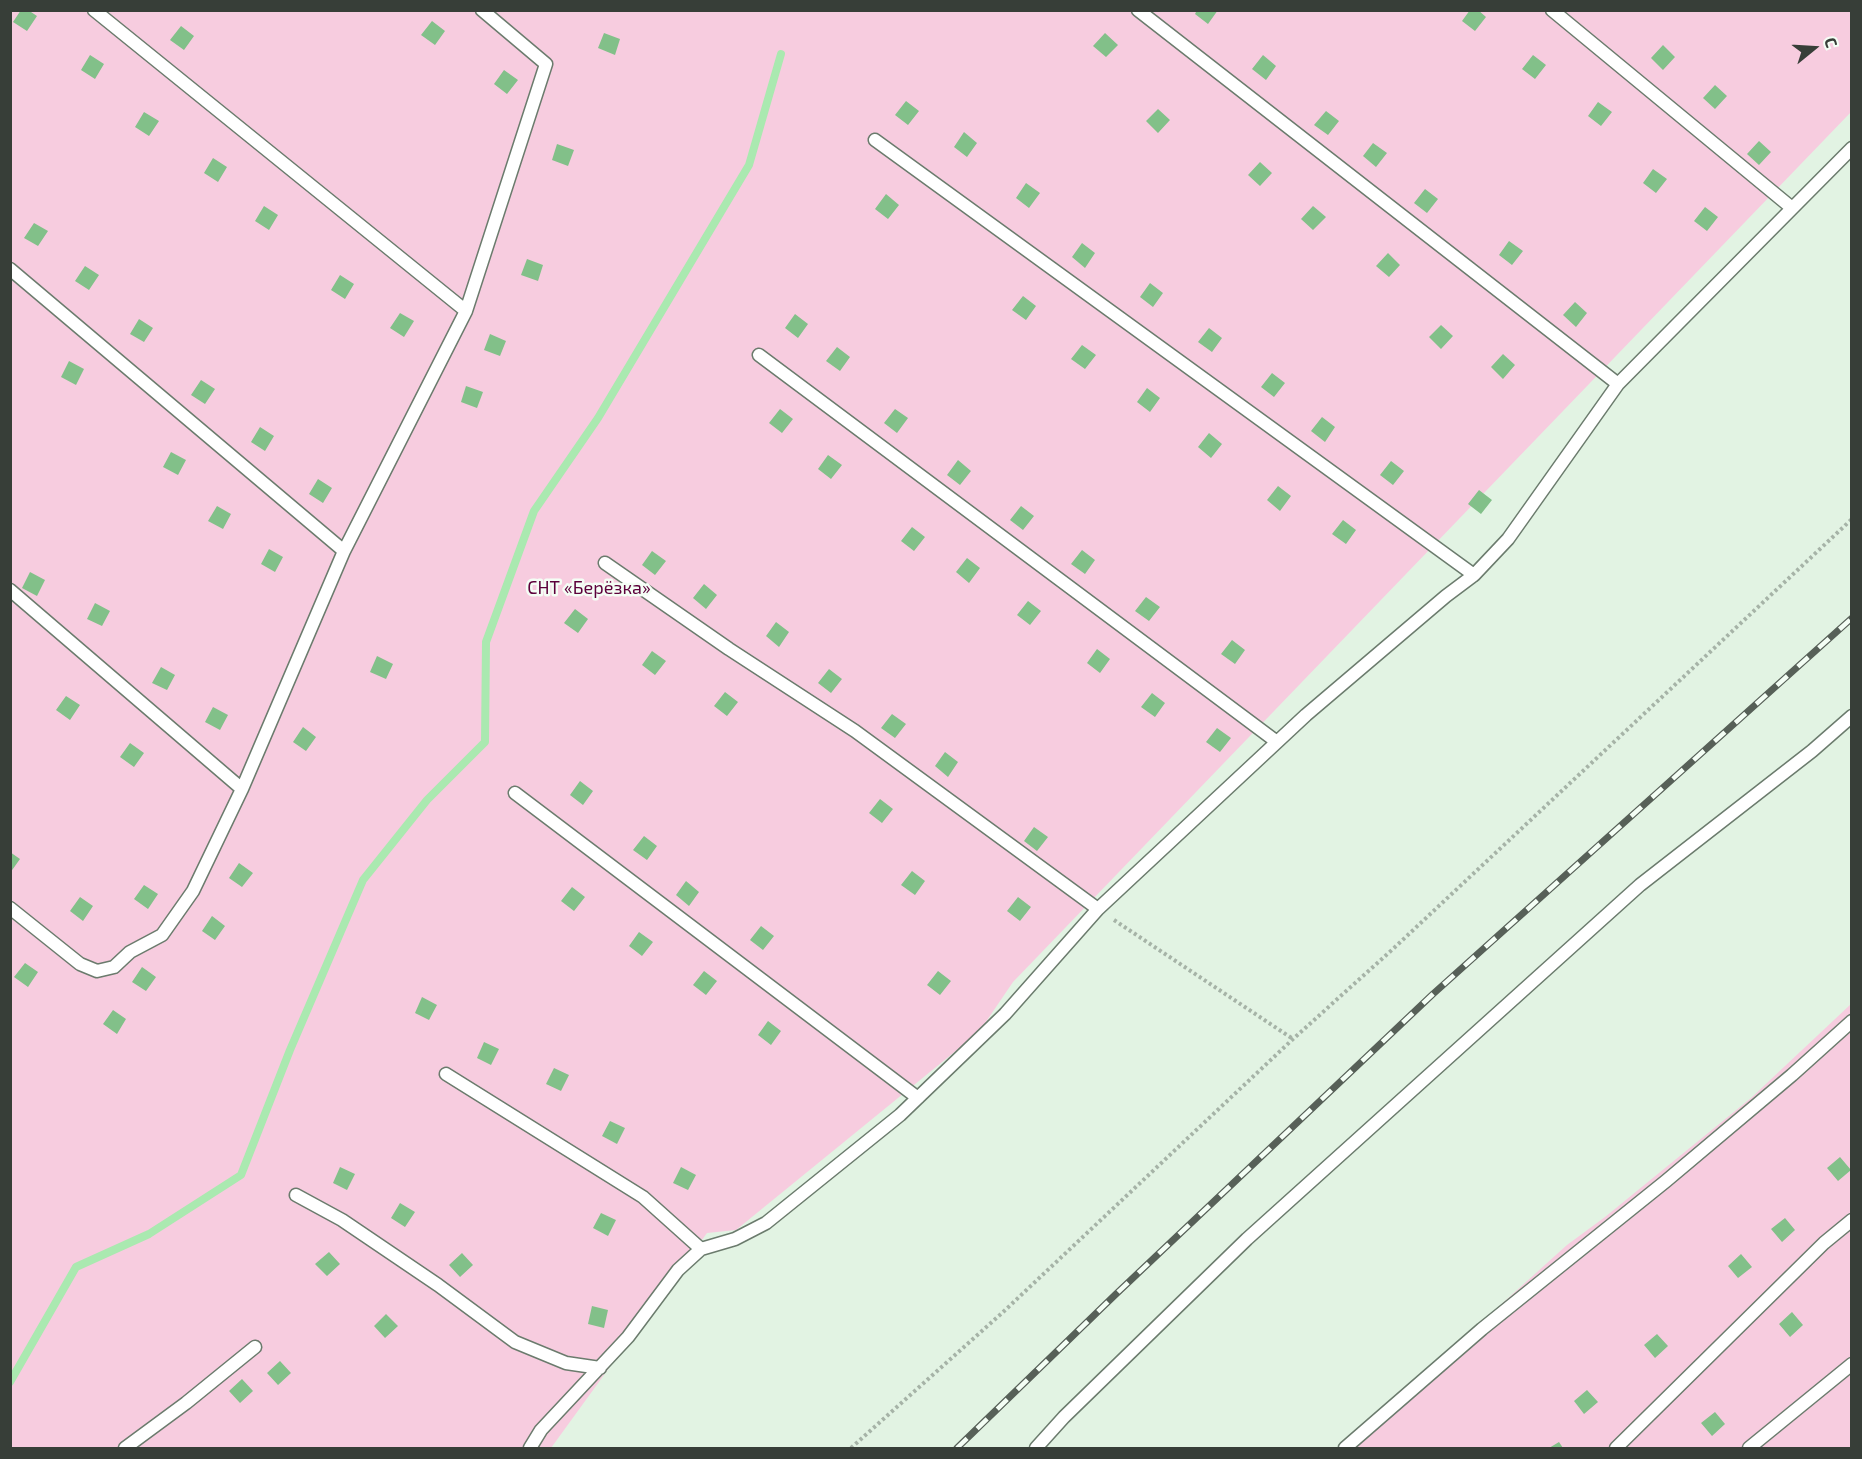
<!DOCTYPE html>
<html>
<head>
<meta charset="utf-8">
<style>
	body { margin:0 }
	#map { position:relative; width:1862px; height:1459px; overflow:hidden; background:#e2f3e3; font-family:"Exo 2",sans-serif }
	canvas { display:block }
	.frame { position:absolute; inset:0; border:12px solid #373e38; pointer-events:none }
	.north { position:absolute; left:1784px; top:18px; width:60px; height:60px; -webkit-text-stroke:4px #f4fef5; paint-order:stroke; rotate:72deg; font-size:16px; font-weight:700; line-height:24px; text-align:center; color:#373e38 }
	.north::after { content:''; display:block; margin:auto; width:21px; height:27px; background:#373e38; clip-path:polygon(50% 0,100% 100%,50% 72%,0 100%) }
</style>
</head>
<body>
<div id="map">
<canvas width="1862" height="1459"></canvas>
<div class="frame"></div>
<div class="north">С</div>
</div>
<script>
const c = document.querySelector('canvas').getContext('2d');
c.lineJoin = 'round';
function fill(path, color) {
  c.fillStyle = color;
  c.fill(path, 'evenodd');
}
function trace(path, color, width, dash) {
  c.strokeStyle = color;
  c.lineWidth = width;
  c.lineCap = dash ? 'butt' : 'round';
  c.setLineDash(dash || []);
  c.stroke(path);
}
function write(font, color, halo, rows, align = 'center') {
  c.font = font + ' "Exo 2",sans-serif';
  c.lineWidth = 5;
  c.setLineDash([]);
  c.textBaseline = 'middle';
  c.strokeStyle = halo;
  c.fillStyle = color;
  for (const [text, x, y, turn = 0] of rows) {
    c.save();
    c.translate(x, y);
    c.rotate((+turn || 0) * Math.PI / 180);
    c.textAlign = isNaN(turn) ? turn : align;
    if (halo) c.strokeText(text, 0, 0);
    c.fillText(text, 0, 0);
    c.restore();
  }
}
const green = new Path2D(`
	M10,11H1851V112L1013,982L979,1032L736,1230L707,1233L551,1448H11Z
	M1851,1004V1448H1342L1567,1245L1605,1217L1751,1098Z`);
const stream = new Path2D(`
	M10,1382L76,1267L149,1234L241,1175L290,1050L363,880L427,800L485,742L486,642L534,511L598,418L749,165L781,54`);
const building = new Path2D(`
	M21,10H28L37,16L27,31L13,22Z
	M1197,10H1218L1208,24L1195,14Z
	M1470,10H1478L1486,17L1475,31L1462,21Z
	M432,21L445,31L435,45L421,35Z
	M181,26L194,36L184,50L170,40Z
	M604,33L620,39L615,55L598,48Z
	M1105,33L1118,45L1106,57L1093,46Z
	M1663,45L1675,57L1663,70L1651,58Z
	M90,55L104,64L95,79L81,70Z
	M1263,55L1276,66L1266,80L1252,69Z
	M1533,55L1546,65L1535,79L1522,69Z
	M504,70L518,80L507,94L494,84Z
	M1715,85L1727,96L1715,109L1703,98Z
	M906,101L919,111L908,125L895,115Z
	M1598,102L1612,112L1601,126L1588,116Z
	M1158,109L1170,120L1158,133L1146,121Z
	M1326,111L1339,121L1328,135L1314,125Z
	M144,112L159,121L149,136L135,127Z
	M964,132L977,143L967,157L954,147Z
	M1759,141L1771,152L1759,165L1747,154Z
	M1373,143L1387,153L1376,167L1363,156Z
	M557,144L574,150L568,166L552,160Z
	M213,158L227,167L218,182L204,173Z
	M1260,162L1272,173L1260,186L1248,175Z
	M1653,169L1667,179L1656,193L1643,183Z
	M1026,183L1040,193L1029,208L1016,198Z
	M1425,189L1438,199L1427,213L1414,203Z
	M886,194L899,205L888,219L875,209Z
	M264,206L278,215L269,230L255,221Z
	M1313,206L1326,217L1313,230L1301,219Z
	M1705,207L1718,217L1707,231L1694,221Z
	M34,223L48,231L38,246L24,238Z
	M1509,241L1523,251L1512,265L1499,255Z
	M1082,243L1095,253L1085,268L1072,257Z
	M1388,253L1400,265L1389,277L1376,266Z
	M527,259L543,265L538,281L521,275Z
	M85,266L99,275L89,290L75,281Z
	M340,275L354,284L345,299L331,290Z
	M1150,283L1163,293L1153,307L1140,297Z
	M1023,296L1036,306L1026,320L1012,310Z
	M1575,302L1587,313L1576,327L1563,315Z
	M400,313L414,321L404,337L390,328Z
	M795,314L808,324L798,338L785,328Z
	M139,319L153,328L144,342L130,334Z
	M1441,325L1453,336L1441,349L1429,337Z
	M1209,328L1222,338L1212,352L1198,342Z
	M490,334L506,341L500,356L484,350Z
	M1082,345L1096,355L1085,369L1071,359Z
	M837,347L850,357L840,371L826,361Z
	M1503,354L1515,365L1503,379L1491,367Z
	M69,361L84,369L76,385L61,377Z
	M1272,373L1285,383L1274,397L1261,387Z
	M201,380L215,389L205,404L191,395Z
	M466,386L483,392L477,408L461,402Z
	M1147,388L1160,398L1150,412L1137,402Z
	M780,409L793,419L782,433L769,423Z
	M895,409L908,418L897,433L884,423Z
	M1322,417L1335,427L1325,442L1311,431Z
	M260,427L274,436L265,451L251,442Z
	M1209,433L1222,444L1211,458L1198,447Z
	M171,452L186,460L178,475L163,467Z
	M828,455L842,465L831,479L818,469Z
	M958,460L971,471L960,485L947,475Z
	M1391,461L1404,471L1393,485L1380,475Z
	M318,479L332,488L323,503L309,494Z
	M1278,486L1291,496L1280,511L1267,500Z
	M1479,490L1492,500L1481,514L1468,504Z
	M217,506L231,514L223,529L208,521Z
	M1021,506L1034,516L1023,530L1010,520Z
	M1343,520L1356,530L1346,544L1332,534Z
	M912,527L925,537L914,551L901,541Z
	M269,549L283,557L275,572L261,564Z
	M1082,550L1095,560L1085,574L1071,564Z
	M652,551L666,561L655,575L642,565Z
	M967,558L980,568L969,583L956,572Z
	M30,572L45,580L37,596L22,588Z
	M704,584L717,595L706,609L693,598Z
	M1146,597L1160,607L1149,621L1135,611Z
	M1028,601L1041,611L1030,625L1017,615Z
	M95,603L110,611L102,626L87,619Z
	M575,609L588,619L578,633L564,623Z
	M776,622L789,632L779,647L766,636Z
	M1232,640L1245,650L1235,664L1221,654Z
	M1097,649L1110,659L1100,673L1087,663Z
	M652,651L666,661L655,675L642,665Z
	M377,656L393,664L386,679L370,672Z
	M161,667L175,675L167,690L152,683Z
	M829,669L842,679L831,693L818,683Z
	M725,692L738,702L727,716L714,706Z
	M1152,693L1165,703L1155,717L1141,707Z
	M66,696L80,705L70,720L56,710Z
	M213,707L228,715L220,730L205,722Z
	M892,714L906,724L895,738L881,728Z
	M303,727L316,737L306,751L293,742Z
	M1217,728L1231,738L1220,752L1206,742Z
	M130,743L144,753L134,767L120,757Z
	M945,752L958,762L948,777L935,766Z
	M580,781L593,791L583,805L570,795Z
	M880,799L893,809L882,823L869,813Z
	M1034,827L1048,837L1037,851L1024,841Z
	M644,836L657,846L647,860L633,850Z
	M10,852L20,859L10,873Z
	M239,863L253,873L242,887L229,878Z
	M912,871L925,881L915,895L901,885Z
	M686,881L699,892L689,906L676,895Z
	M144,885L158,894L148,909L134,899Z
	M572,887L585,897L574,911L561,901Z
	M80,897L93,906L83,921L70,911Z
	M1018,897L1031,907L1020,921L1007,911Z
	M212,916L225,926L215,940L202,931Z
	M761,926L774,936L763,950L750,940Z
	M639,932L653,942L642,956L629,946Z
	M25,963L38,972L28,987L14,977Z
	M142,967L156,977L146,991L132,982Z
	M704,971L717,981L706,995L693,985Z
	M938,971L951,981L940,995L927,985Z
	M422,997L437,1005L429,1020L415,1013Z
	M113,1010L126,1019L117,1034L103,1024Z
	M768,1021L781,1031L771,1045L758,1035Z
	M484,1042L499,1049L491,1065L477,1058Z
	M554,1068L569,1075L561,1091L546,1084Z
	M610,1121L625,1128L617,1144L602,1136Z
	M1840,1157L1851,1170L1838,1181L1827,1168Z
	M340,1167L355,1174L347,1190L333,1183Z
	M681,1167L696,1175L688,1190L673,1183Z
	M400,1203L415,1212L405,1227L391,1218Z
	M601,1213L616,1220L608,1236L593,1228Z
	M1785,1218L1795,1230L1782,1242L1771,1229Z
	M329,1252L340,1264L327,1276L315,1264Z
	M462,1253L473,1265L460,1277L449,1265Z
	M1741,1254L1752,1267L1738,1278L1728,1266Z
	M592,1306L608,1310L604,1328L588,1324Z
	M1792,1312L1803,1325L1790,1337L1779,1324Z
	M386,1314L398,1326L385,1338L374,1326Z
	M1657,1334L1668,1346L1655,1358L1644,1345Z
	M280,1361L291,1373L278,1385L267,1373Z
	M242,1379L253,1391L240,1403L229,1391Z
	M1587,1390L1598,1402L1584,1414L1574,1401Z
	M1715,1412L1725,1424L1712,1436L1701,1423Z
	M1559,1442L1563,1448H1549Z`);
const path = new Path2D(`
	M1114,920L1293,1039
	M851,1448L1001,1314L1293,1039L1394,948L1852,519`);
const service = new Path2D(`
	M94,10L466,311
	M1138,10L1618,384
	M1552,10L1792,208
	M875,140L1474,575
	M10,269L344,551
	M759,355L1277,742
	M605,563L729,649L855,731L1098,909
	M10,590L242,789
	M515,793L918,1098
	M10,908L80,964L97,971L114,967L130,952L162,935L193,891L242,789L344,551L466,311L546,64L482,10
	M446,1074L643,1197L701,1249
	M296,1195L342,1220L438,1285L515,1342L566,1363L600,1368
	M125,1448L186,1403L255,1347
	M530,1448L541,1430L628,1337L678,1270L701,1249L735,1239L766,1223L900,1115L1005,1014L1098,909L1306,715L1446,596L1474,575L1508,539L1618,384L1852,148
	M1036,1448L1064,1417L1247,1239L1640,885L1812,751L1852,716
	M1345,1448L1482,1329L1666,1181L1792,1075L1852,1021
	M1616,1448L1824,1243L1852,1220
	M1749,1448L1852,1364`);
const rail = new Path2D(`
	M957,1448L1115,1295L1433,994L1852,618`);
const parkNames = [
	["СНТ «Берёзка»",589,588]
];
fill(green, '#f7ccdf');
trace(stream, '#aae9b0', 8);
fill(building, '#82c089');
trace(service, '#6b7b6d', 15);
trace(path, '#a6b3a7', 4, [3, 3]);
trace(service, '#fff', 12);
trace(rail, '#576058', 7);
trace(rail, '#f4fef5', 4.5, [14]);
write('18px', '#5c003b', '#f4fef5', parkNames);
</script>
</body>
</html>
